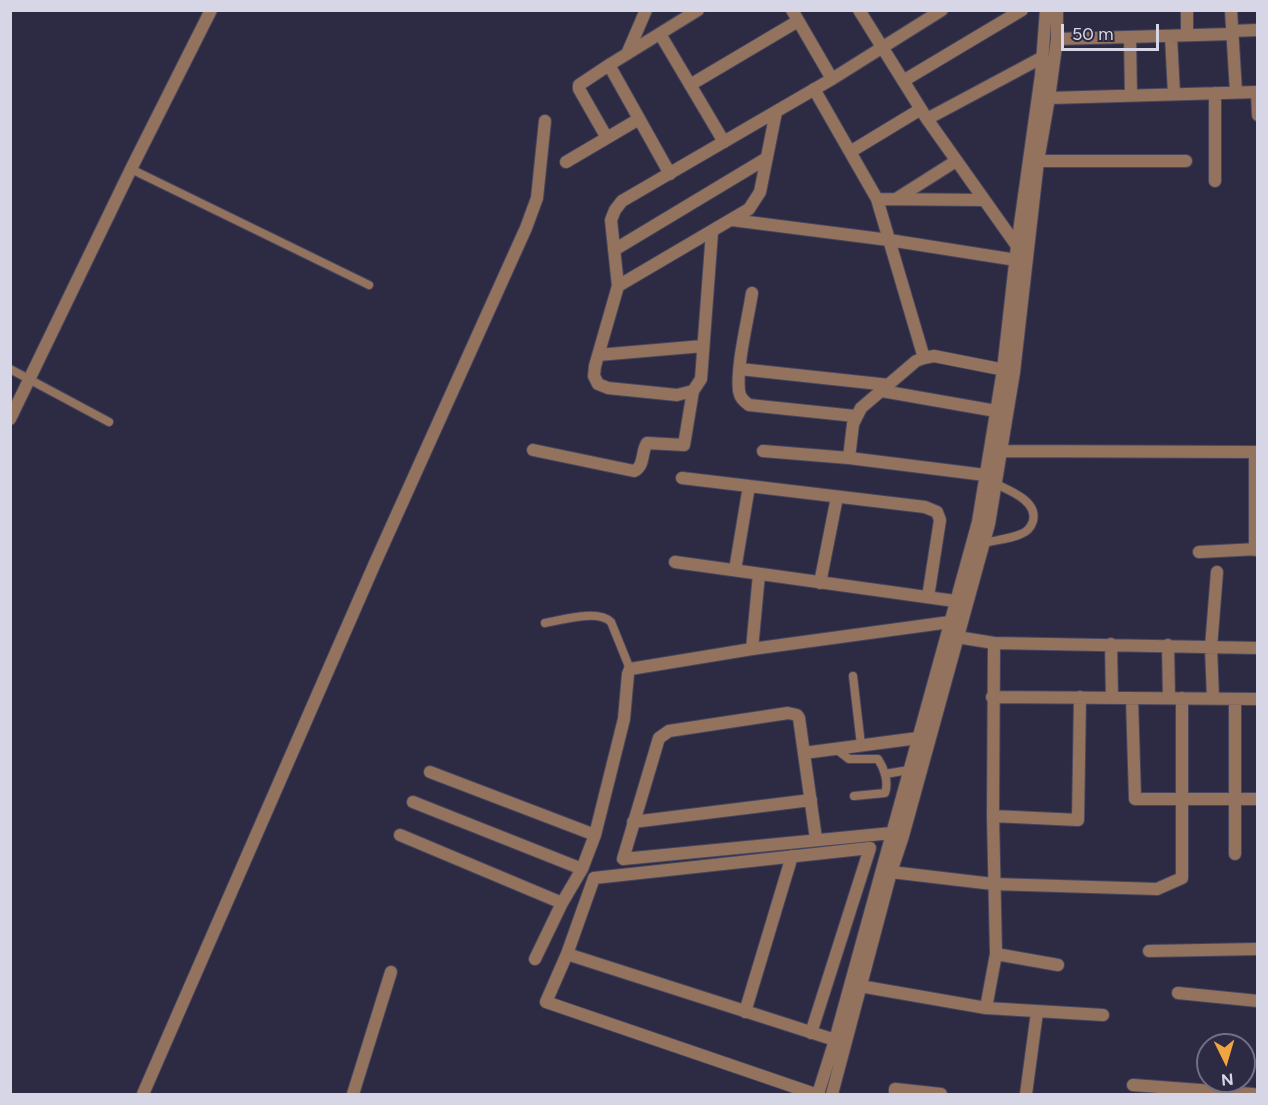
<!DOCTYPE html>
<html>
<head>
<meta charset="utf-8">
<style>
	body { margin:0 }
	#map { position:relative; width:1268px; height:1105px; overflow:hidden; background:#2d2a44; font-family:Figtree,sans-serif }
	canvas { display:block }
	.frame { position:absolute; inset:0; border:12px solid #d7d6e7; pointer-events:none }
	.north { position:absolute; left:1196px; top:1033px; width:60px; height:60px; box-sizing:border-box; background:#2d2a44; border:2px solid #716f85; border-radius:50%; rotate:175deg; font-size:16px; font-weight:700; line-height:24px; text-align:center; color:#d7d6e7 }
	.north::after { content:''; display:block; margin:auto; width:21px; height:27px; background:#f1a540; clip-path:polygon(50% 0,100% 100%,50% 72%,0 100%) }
	.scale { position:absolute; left:1061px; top:24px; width:98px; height:27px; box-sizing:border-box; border:3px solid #d7d6e7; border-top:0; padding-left:8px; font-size:18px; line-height:21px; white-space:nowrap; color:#d7d6e7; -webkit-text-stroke:4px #2d2a44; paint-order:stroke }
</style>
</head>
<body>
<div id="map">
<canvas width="1268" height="1105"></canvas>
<div class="frame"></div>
<div class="north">N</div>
<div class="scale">50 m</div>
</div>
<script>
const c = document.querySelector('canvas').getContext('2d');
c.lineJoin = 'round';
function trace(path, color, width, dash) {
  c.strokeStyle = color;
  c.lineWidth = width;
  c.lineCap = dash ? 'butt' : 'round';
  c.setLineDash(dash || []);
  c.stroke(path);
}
const service = new Path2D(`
	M131,169L369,285
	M10,369L109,422
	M984,543C996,540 1010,539 1021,534C1027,532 1031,527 1033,521C1038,501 1010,491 996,484
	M545,623C562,620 598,609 611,622L630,669
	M853,676L861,745
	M836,749L849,759H878C884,768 889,782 885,793L854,796
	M885,774L909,770`);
const minor = new Path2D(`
	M792,10L832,79
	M859,10L927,119L1017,246
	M1187,10V35
	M1231,10L1236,92
	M1231,31L1258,30
	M660,34L724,142
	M1171,36L1174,94
	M1130,37L1131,95
	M1057,39L1231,34
	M627,54L646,10
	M903,81L1022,10
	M690,85L798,21
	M814,89L877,199L924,358
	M1257,92L1258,115
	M1049,98L1258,92
	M927,119L1043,57
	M607,138L579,89V85L609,65
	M850,152L921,109
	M1038,161H1186
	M566,162L639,119
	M670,174L609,65L698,10
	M1215,181V93
	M877,199L983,200
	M896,199L956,161
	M732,220L889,240L1016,260
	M712,232L701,379L693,391L677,395L608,388L598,384L594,376L595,366L618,286L611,220L615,210L622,201L832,79L942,10
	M614,250L767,158
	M618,286L749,209L760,192L776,112
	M752,293C748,319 736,367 739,391C740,398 744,401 749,405L855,416
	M598,355L703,346
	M740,369L889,385
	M882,391L996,411
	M10,419L131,169L211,10
	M533,450L634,471C645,466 641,452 647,443L684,445L693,391
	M763,451L849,458L993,476
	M1001,451L1258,452
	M849,458L853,424L861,408L916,361L924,358L934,356L1010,371
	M682,478L925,507L937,512L940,520L928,597
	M1255,550V452
	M1199,552L1258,549
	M675,562L962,602
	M735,570L749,486
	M820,583L837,497
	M957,637L994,643
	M1111,644L1112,698
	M1168,645L1169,698
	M752,649L759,574
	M992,697L1258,699
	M1132,698L1135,799H1258
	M1213,698L1211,647L1217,572
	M1235,699V854
	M804,753L918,738
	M430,772L595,835
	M413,802L582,869
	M993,816L1078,820L1080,697
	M633,822L811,800
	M400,835L562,903
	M816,839L799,718L797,715L788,713L669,731L659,738L623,859L892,833
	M891,872L993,884L1157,889L1182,878V698
	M1149,951L1258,949
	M567,954L835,1040
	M996,954L1058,965
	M535,959L562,903L582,869L595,835L624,719L628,674L630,669L752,649L957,621
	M854,985L986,1008L996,954L993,816L994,643L1258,648
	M1178,993L1258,1001
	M986,1008L1103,1015
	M745,1012L792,856
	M811,1033L870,848L594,878L567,954L546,1002L815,1094
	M1133,1085L1253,1094
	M143,1094L375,563L526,228L537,198L545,121
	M353,1094L391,972
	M818,1094L835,1040L978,522L1003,370L1017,246L1041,75L1046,10
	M832,1094L891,872L903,836L989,524L1014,372L1038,161L1049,98L1057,39V10
	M895,1094V1089L941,1094
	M1026,1094L1037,1012`);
trace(service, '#48465e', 10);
trace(minor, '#48465e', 14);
trace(service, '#93735e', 8);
trace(minor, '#93735e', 12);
</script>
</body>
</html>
